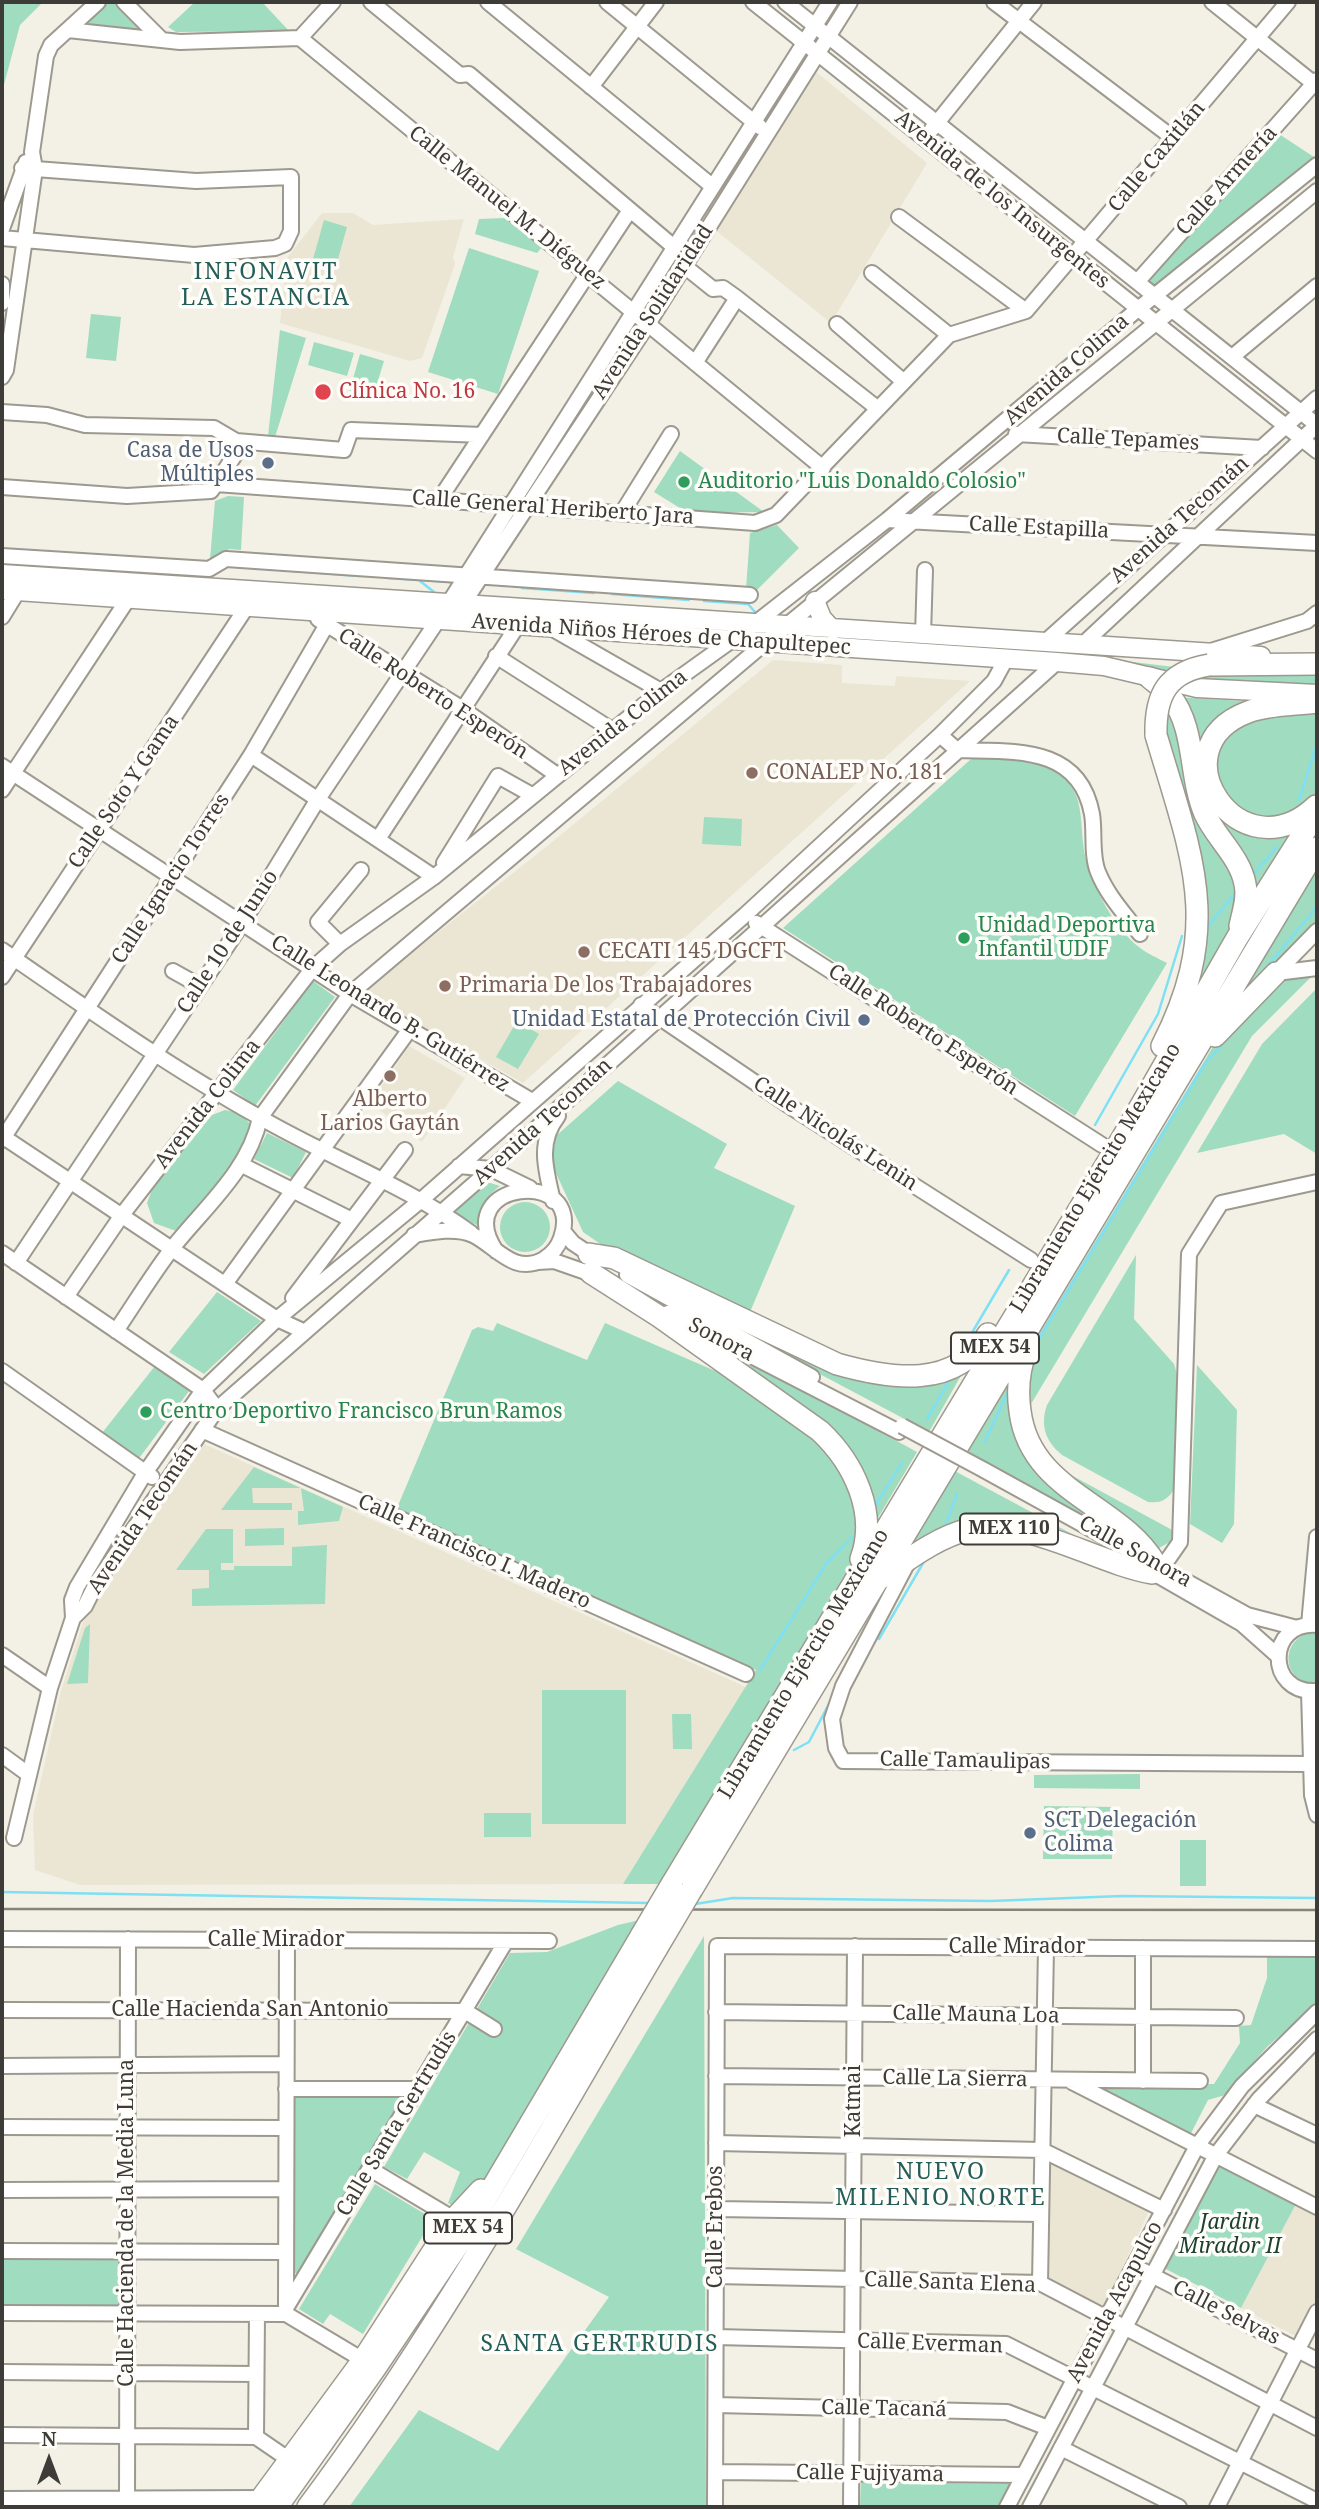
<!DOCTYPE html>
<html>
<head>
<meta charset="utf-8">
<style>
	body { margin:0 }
	#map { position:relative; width:1319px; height:2509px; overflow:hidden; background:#f3f0e5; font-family:"Noto Serif",serif }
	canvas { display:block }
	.frame { position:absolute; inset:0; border:4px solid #3e3c38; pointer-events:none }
	.north { position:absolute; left:14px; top:2425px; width:70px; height:70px; -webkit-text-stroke:5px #fffdf9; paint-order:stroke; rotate:0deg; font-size:19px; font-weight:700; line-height:28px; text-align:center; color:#3e3c38 }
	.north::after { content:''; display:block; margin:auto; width:24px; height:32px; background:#3e3c38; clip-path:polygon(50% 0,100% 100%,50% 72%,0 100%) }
</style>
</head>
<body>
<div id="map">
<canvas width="1319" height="2509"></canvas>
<div class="frame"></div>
<div class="north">N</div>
</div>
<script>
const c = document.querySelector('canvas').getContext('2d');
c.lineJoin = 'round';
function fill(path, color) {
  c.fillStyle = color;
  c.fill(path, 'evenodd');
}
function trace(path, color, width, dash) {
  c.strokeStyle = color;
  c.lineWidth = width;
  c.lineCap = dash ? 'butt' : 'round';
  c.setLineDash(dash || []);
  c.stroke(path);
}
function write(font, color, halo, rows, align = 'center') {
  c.font = font + ' "Noto Serif",serif';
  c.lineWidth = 7;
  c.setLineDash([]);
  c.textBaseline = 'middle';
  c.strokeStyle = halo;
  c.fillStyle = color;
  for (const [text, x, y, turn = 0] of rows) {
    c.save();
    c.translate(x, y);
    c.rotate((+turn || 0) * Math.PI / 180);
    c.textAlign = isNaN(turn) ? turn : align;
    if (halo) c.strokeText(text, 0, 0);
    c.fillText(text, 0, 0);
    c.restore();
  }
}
const built = new Path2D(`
	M815,71L927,163L831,323L714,229Z
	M322,213H353L373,225L464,219L453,257L455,264L422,358L410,361L280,323L287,258Z
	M773,660L842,665V683L895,686L896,676L970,681L523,1083L362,992L546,847Z
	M409,1046L465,1078L422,1142L370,1103Z
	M204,1444L746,1687L623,1884L80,1885L35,1870L33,1815L61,1691L83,1622L109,1579Z
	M1048,2158L1150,2209L1103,2309L1048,2280Z
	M1297,2202L1317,2213V2300L1297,2337L1241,2308Z`);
const green = new Path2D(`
	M2,2H43L20,25L2,92Z
	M107,2H117L142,30L82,26Z
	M195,2H262L289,31L176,32L168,27Z
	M1279,134L1317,159L1154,292L1144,283Z
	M505,218L543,246L537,253L475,234L479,219Z
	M324,220L347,227L336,266L313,259Z
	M469,248L539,271L498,394L428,372Z
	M91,314L121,317L116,361L86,358Z
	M280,330L306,338L275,437L268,436Z
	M314,342L354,353L347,376L308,365Z
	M360,354L384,361L372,400L349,393Z
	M680,451L764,512L688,513L654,492Z
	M228,496L244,497L241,550L229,549L210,559L215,501Z
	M777,525L799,548L757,590L746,589L750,533Z
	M1108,659L1249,676H1317V688L1201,683Z
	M1175,697L1275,703L1213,732L1216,810L1303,826L1252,904L1224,837Z
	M1168,704L1208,831L1241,892L1235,924L1193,994L1200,968L1163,723Z
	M1317,711V791L1307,806L1278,822L1242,816L1219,789L1217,753L1226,737L1256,718Z
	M971,759C1006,759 1066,757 1078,801C1083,820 1081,841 1086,860C1094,889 1115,929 1139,947C1147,954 1158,958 1167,963L1075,1116L783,928Z
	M704,817L742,819L741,846L702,844Z
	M1317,860V925L1223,1017Z
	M1317,971L1252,1036L1031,1404L1029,1427L1025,1406L1032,1346L1214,1045L1282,975Z
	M313,981L335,997L255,1106L233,1090Z
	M1317,988V1154L1284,1134L1197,1153L1262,1044Z
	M517,1021L539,1034L518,1069L496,1057Z
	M618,1081L727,1144L714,1168L795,1206L750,1312L609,1250L583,1232L555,1171L552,1156L556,1136Z
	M225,1110L240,1113L250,1124L249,1141L192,1221L176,1231L154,1223L147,1203L153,1187L212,1115Z
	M267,1133L306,1152L293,1178L254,1159Z
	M484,1181L500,1186C485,1197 481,1208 481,1227L454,1214L453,1209Z
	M500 1227a25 25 0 1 1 50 0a25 25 0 1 1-50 0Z
	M1136,1255L1134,1319L1174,1364L1177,1374L1173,1491C1166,1501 1160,1503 1148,1502L1062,1455C1045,1441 1040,1425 1047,1405Z
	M217,1292L261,1321L204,1374L169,1352Z
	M669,1294L855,1376L963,1372L929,1432Z
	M655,1309L917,1452L872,1528L863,1480Z
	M497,1323L587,1360L605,1323L736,1380L830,1447L856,1498L858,1554L664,1884H623L756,1670L397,1508L472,1330L478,1327L493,1331Z
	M1014,1365L1016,1429L1132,1545L962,1449Z
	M1197,1365L1237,1410L1234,1524L1222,1543L1190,1524Z
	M155,1366L189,1391L140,1457L135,1458L102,1433Z
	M1047,1462L1174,1531L1170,1542L1159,1548L1062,1478Z
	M254,1467L343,1507L339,1521L298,1525V1511H304L301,1488H252L253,1503H292V1510H221Z
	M951,1469L1128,1564L1024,1526L899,1556Z
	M284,1528V1545L245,1546V1529Z
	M206,1529H233V1563H221V1570H234V1566H292V1547L327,1545L325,1604L192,1606V1589L209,1588V1570H176Z
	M90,1624L88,1683L67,1684L85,1628Z
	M1308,1633L1317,1634V1682C1284,1686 1278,1643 1308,1633Z
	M542,1690H626V1824H542Z
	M672,1714H691L692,1749H673Z
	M1140,1774V1789L1034,1788V1775Z
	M1044,1806L1113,1807L1112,1859H1043Z
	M484,1813H531V1837H484Z
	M1180,1840H1206V1886H1180Z
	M644,1919L465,2212L448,2203L460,2172L424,2152L407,2179L384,2167L510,1953L547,1952L618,1925Z
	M704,1936L706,2507H349L419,2410L498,2451L609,2297L516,2249Z
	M1267,1952L1317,1956V2003L1267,2047L1225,2095L1208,2100L1188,2139L1099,2092L1103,2086L1214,2084L1240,2043L1239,2026L1251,2025L1267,1978Z
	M293,2095H408L299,2275L294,2272Z
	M1218,2161L1297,2202L1241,2308L1162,2267Z
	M375,2184L433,2219L363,2334L330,2314L323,2324L299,2309Z
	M2,2258H120V2305H2Z
	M861,2482L1010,2484L998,2507H860Z`);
const stream = new Path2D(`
	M281,570L360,576
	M388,578L450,582
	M420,581L434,592
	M522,588L594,593
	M612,594L689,600
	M704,601L748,604L755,612
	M1299,800L1317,744
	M1252,876L1277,847
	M1206,929L1236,892
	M1271,962L1317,907
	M1095,1125L1158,1014L1182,936
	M971,1341L973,1331L1009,1270
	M1034,1347L1206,1062L1240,1026
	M927,1419L948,1383
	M984,1443L1007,1394
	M875,1506L902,1463
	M946,1524L957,1494
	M879,1639L926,1558
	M760,1670L826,1564L855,1534
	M794,1750L809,1742L832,1698
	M2,1892L650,1903
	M695,1904L733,1898L991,1901L1122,1896L1317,1898`);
const minor = new Path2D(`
	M124,2L160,38
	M371,2L460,75L469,74L674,247
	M488,2L712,186
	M607,2L760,127
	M753,2L1317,451
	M785,2L1317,425
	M994,2L1173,138
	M1212,2L1317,86
	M68,30L180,42L300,38L823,468
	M300,38L333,2
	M591,87L656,2
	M932,129L1034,2
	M899,217L1026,311
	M2,229L26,162
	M2,238L194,255L275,248L285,244L291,231V177L196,181L22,168
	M683,265L713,289L723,288L737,298L877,408
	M872,273L949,335
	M1137,282L1317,80
	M2,284V303
	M1026,311L1288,2
	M837,324L903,381
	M1232,357L1317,286
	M695,363L737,298
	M2,377L6,370L35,169L32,152L46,56L51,45L98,2
	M2,412L47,415L85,425L214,428L236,441L344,450L351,430L482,435
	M1016,434L1262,448
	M216,484L238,450L236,441
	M2,487L127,496L211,491L216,484L755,523L776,515L949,335L1026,311
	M439,500L630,210
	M622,513L671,434
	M887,520L1317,543
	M2,556L209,569L226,559L750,595
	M459,610L648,324L850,2
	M2,617L18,591
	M318,619L461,708L557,775
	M551,628L661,691
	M923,635L925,570
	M1044,643L1317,398
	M1082,645L1317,425
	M1211,651L1307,621L1317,613
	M496,656L612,730
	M940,735L957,750C1012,752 1079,744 1092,814C1095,832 1091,855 1098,872C1107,895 1125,914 1140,934
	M251,755L434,877
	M2,766L350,994L532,1101
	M2,790L128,599
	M378,839L518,625V616
	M444,863L498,776L532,795
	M756,923L1102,1145
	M340,944L318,922L361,870
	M2,950C86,1008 171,1068 261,1118C330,1158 407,1186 471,1233
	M173,971L200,986
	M1276,973L1317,931
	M1276,973L1317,968
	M2,977L246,608
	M641,1005L794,1109L1031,1260
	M2,1136L277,1319L303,1331
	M2,1140L251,755L333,614
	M242,1165L352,1220
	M459,1166L491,1169L530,1188
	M553,1201C546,1170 537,1143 558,1116
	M563,1231L573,1243L594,1257
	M414,1235C431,1232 456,1227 473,1235C496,1246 514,1276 544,1259C552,1254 558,1247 561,1238C586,1167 449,1180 496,1251
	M2,1253L203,1390L217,1409
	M538,1262L554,1261L597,1276
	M16,1263L243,922L318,799L438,620L830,2
	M627,1275L812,1377
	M225,1284L410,1029
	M66,1297L122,1215L313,968L340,944L434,877L661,691L753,625L887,520L1138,309L1317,165
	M293,1298L405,1150
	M668,1313L899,1432
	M116,1331C135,1303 153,1273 174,1246C206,1206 249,1170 260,1118L350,994L765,643L1317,191
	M2,1371L152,1477
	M202,1430L746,1674
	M984,1470L1247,1615L1297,1628
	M908,1562L843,1686L832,1719L836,1748L843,1761L1311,1764
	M1150,1571L1242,1624L1278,1656
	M1157,1575L1180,1542L1189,1254L1221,1203L1317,1182
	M73,1618L85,1606L97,1582L217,1409L491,1169L1057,662
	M1309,1625L1317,1537
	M2,1655L50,1688
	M1309,1691L1312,1795L1317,1815
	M1316,1691C1266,1694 1266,1621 1317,1625
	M2,1755L28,1774
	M14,1838L50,1688L73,1618L72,1600L77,1587L145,1473L203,1390L277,1319L420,1201L745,915L940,735L994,681L1006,659
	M2,1939L549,1941
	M2,2010L465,2011L494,2029
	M716,2012L1236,2018
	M2,2066L286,2064
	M716,2076L1200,2081
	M1143,2081V1948
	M1072,2082L1317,2207
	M286,2089H419
	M1254,2105L1317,2135
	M2,2127L286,2128
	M716,2143L1042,2150L1164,2210
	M370,2169L454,2219
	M2,2190L286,2189
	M716,2209L1041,2214
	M2,2251L286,2252
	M1134,2266L1317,2360
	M716,2276L1040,2283L1317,2428
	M1040,2283L1046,1947
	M286,2306L287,1940
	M286,2308L506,1941
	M2,2313L286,2314L363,2360
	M716,2337L1006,2344L1317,2501
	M2,2372L256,2374
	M716,2405L1007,2412L1048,2428
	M2,2435L256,2437L294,2463
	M256,2437L257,2314
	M1061,2448L1179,2507
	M716,2472L1024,2475
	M2,2499L262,2498
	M127,2507L128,1939
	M715,2507L717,1946L1317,1949
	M851,2507L855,1946
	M1007,2507L1197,2146L1242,2086L1317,2012
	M1030,2507L1216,2155L1259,2099L1317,2039
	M1217,2507L1317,2312`);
const major = new Path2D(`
	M2,574L1261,656
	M2,590L1057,662L1104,666L1197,688L1317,694
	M815,601L822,618L833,630`);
const highway = new Path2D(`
	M1209,665L1317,664
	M1150,678C1157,684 1165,689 1170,696C1196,727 1189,778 1205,814C1216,838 1240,857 1245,884C1248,898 1243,912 1240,926
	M1156,735C1192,857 1224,925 1162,1046
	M1316,806C1240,878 1153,748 1248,712C1269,704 1296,705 1317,702
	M1215,1036L1276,973
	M589,1254L614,1258L837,1364C890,1379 956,1390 988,1334
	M591,1273L660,1317L820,1431C854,1463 878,1513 861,1559
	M1027,1348C1019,1368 1017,1390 1020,1411C1030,1492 1119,1503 1155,1563
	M881,1578C909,1559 937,1537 970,1529C1027,1517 1096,1563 1152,1573
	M672,1884L1123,1137L1237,938L1317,812
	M692,1889L1317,848
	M255,2507L363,2360L454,2219L481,2190
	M277,2507L376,2367L462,2239L641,1936
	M308,2507C440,2331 545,2138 657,1948`);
const rail = new Path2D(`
	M2,1909L1317,1910`);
const minorBridge = new Path2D(`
	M902,1426L984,1470`);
const highwayBridge = new Path2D(`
	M1156,735C1155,695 1167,672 1209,665
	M641,1936L672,1884
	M657,1948L692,1889`);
const markers = [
	[323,392,9,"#e0444e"],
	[268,463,7,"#5c6f8a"],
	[684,482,7,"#2e9e5b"],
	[752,773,7,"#8d6e63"],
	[964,938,7,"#2e9e5b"],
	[584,952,7,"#8d6e63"],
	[445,986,7,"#8d6e63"],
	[864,1020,7,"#5c6f8a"],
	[390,1076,7,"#8d6e63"],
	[146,1412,7,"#2e9e5b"],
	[1030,1833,7,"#5c6f8a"]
];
const shields = [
	[995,1348,88],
	[1009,1529,98],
	[468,2228,88]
];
const shieldNames = [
	["MEX 54",995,1348],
	["MEX 110",1009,1529],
	["MEX 54",468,2228]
];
const streetNames = [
	["Calle Caxitlán",1157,157,-50],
	["Calle Armería",1227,181,-48],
	["Avenida de los Insurgentes",1002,200,39],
	["Calle Manuel M. Diéguez",507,208,39],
	["Avenida Solidaridad",653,312,-57],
	["Avenida Colima",1067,370,-41],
	["Calle Tepames",1128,440,3],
	["Calle General Heriberto Jara",553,508,4],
	["Avenida Tecomán",1180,520,-42],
	["Calle Estapilla",1039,528,3],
	["Avenida Niños Héroes de Chapultepec",661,635,4],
	["Calle Roberto Esperón",433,694,33],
	["Avenida Colima",623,723,-38],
	["Calle Soto Y Gama",124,792,-56],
	["Calle Ignacio Torres",171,879,-57],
	["Calle 10 de Junio",228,942,-57],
	["Calle Leonardo B. Gutiérrez",390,1014,32],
	["Calle Roberto Esperón",923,1030,33],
	["Avenida Colima",208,1104,-52],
	["Avenida Tecomán",543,1122,-42],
	["Calle Nicolás Lenin",835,1134,33],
	["Libramiento Ejército Mexicano",1096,1178,-59],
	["Sonora",721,1340,27],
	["Avenida Tecomán",143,1518,-56],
	["Calle Francisco I. Madero",474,1552,24],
	["Calle Sonora",1135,1552,29],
	["Libramiento Ejército Mexicano",804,1664,-59],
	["Calle Tamaulipas",965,1761,1],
	["Calle Mirador",276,1940],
	["Calle Mirador",1017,1947],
	["Calle Hacienda San Antonio",250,2010],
	["Calle Mauna Loa",976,2015,1],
	["Calle La Sierra",955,2079,1],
	["Katmai",854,2101,-90],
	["Calle Santa Gertrudis",397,2124,-59],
	["Calle Hacienda de la Media Luna",127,2223,-90],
	["Calle Erebos",716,2227,-90],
	["Calle Santa Elena",950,2283,2],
	["Avenida Acapulco",1115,2302,-62],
	["Calle Selvas",1226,2313,27],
	["Calle Everman",930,2344,2],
	["Calle Tacaná",884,2409,1],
	["Calle Fujiyama",870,2474,1]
];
const healthNames = [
	["Clínica No. 16",339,392]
];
const serviceNames = [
	["Casa de Usos",254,451],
	["Múltiples",254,475],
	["Unidad Estatal de Protección Civil",850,1020],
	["SCT Delegación",1044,1821,"left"],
	["Colima",1044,1845,"left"]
];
const leisureNames = [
	["Auditorio \"Luis Donaldo Colosio\"",698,482],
	["Unidad Deportiva",978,926],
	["Infantil UDIF",978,950],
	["Centro Deportivo Francisco Brun Ramos",160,1412]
];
const educationNames = [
	["CONALEP No. 181",766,773],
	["CECATI 145 DGCFT",598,952],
	["Primaria De los Trabajadores",459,986],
	["Alberto",390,1100,"center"],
	["Larios Gaytán",390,1124,"center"]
];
const parkNames = [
	["Jardin",1230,2223],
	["Mirador II",1230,2247]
];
const neighbourhoodNames = [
	["INFONAVIT",266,272],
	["LA ESTANCIA",266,298],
	["NUEVO",941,2172],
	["MILENIO NORTE",941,2198],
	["SANTA GERTRUDIS",600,2344]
];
fill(built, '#ebe6d4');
fill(green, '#a0dcbf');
trace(stream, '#7ee0f4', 2.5);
trace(minor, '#9d998f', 18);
trace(major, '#9d998f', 21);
trace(highway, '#9d998f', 24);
trace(minor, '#fff', 14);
trace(major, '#fff', 18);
trace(highway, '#fff', 21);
trace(rail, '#86837c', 2.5);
trace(minorBridge, '#9d998f', 18, []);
trace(highwayBridge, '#9d998f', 24, []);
trace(minorBridge, '#fff', 14);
trace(highwayBridge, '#fff', 21);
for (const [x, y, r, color] of markers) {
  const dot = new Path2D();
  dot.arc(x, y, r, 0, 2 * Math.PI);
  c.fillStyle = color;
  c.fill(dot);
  trace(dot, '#fffdf9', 2.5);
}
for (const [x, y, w] of shields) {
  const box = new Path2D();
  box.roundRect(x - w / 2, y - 15.5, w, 31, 5);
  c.fillStyle = '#fffdf9';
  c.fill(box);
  trace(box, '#3e3c38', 2);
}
write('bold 19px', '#3e3c38', null, shieldNames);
write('21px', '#3e3c38', '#fffdf9', streetNames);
write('21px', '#be3a42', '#fffdf9', healthNames, 'left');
write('21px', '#4e5e75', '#fffdf9', serviceNames, 'right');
write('21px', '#27864d', '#fffdf9', leisureNames, 'left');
write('21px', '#785e54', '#fffdf9', educationNames, 'left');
write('italic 21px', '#1d4131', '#fffdf9', parkNames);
c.letterSpacing = '2px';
write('23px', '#255e59', '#fffdf9', neighbourhoodNames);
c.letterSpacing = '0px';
</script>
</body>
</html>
